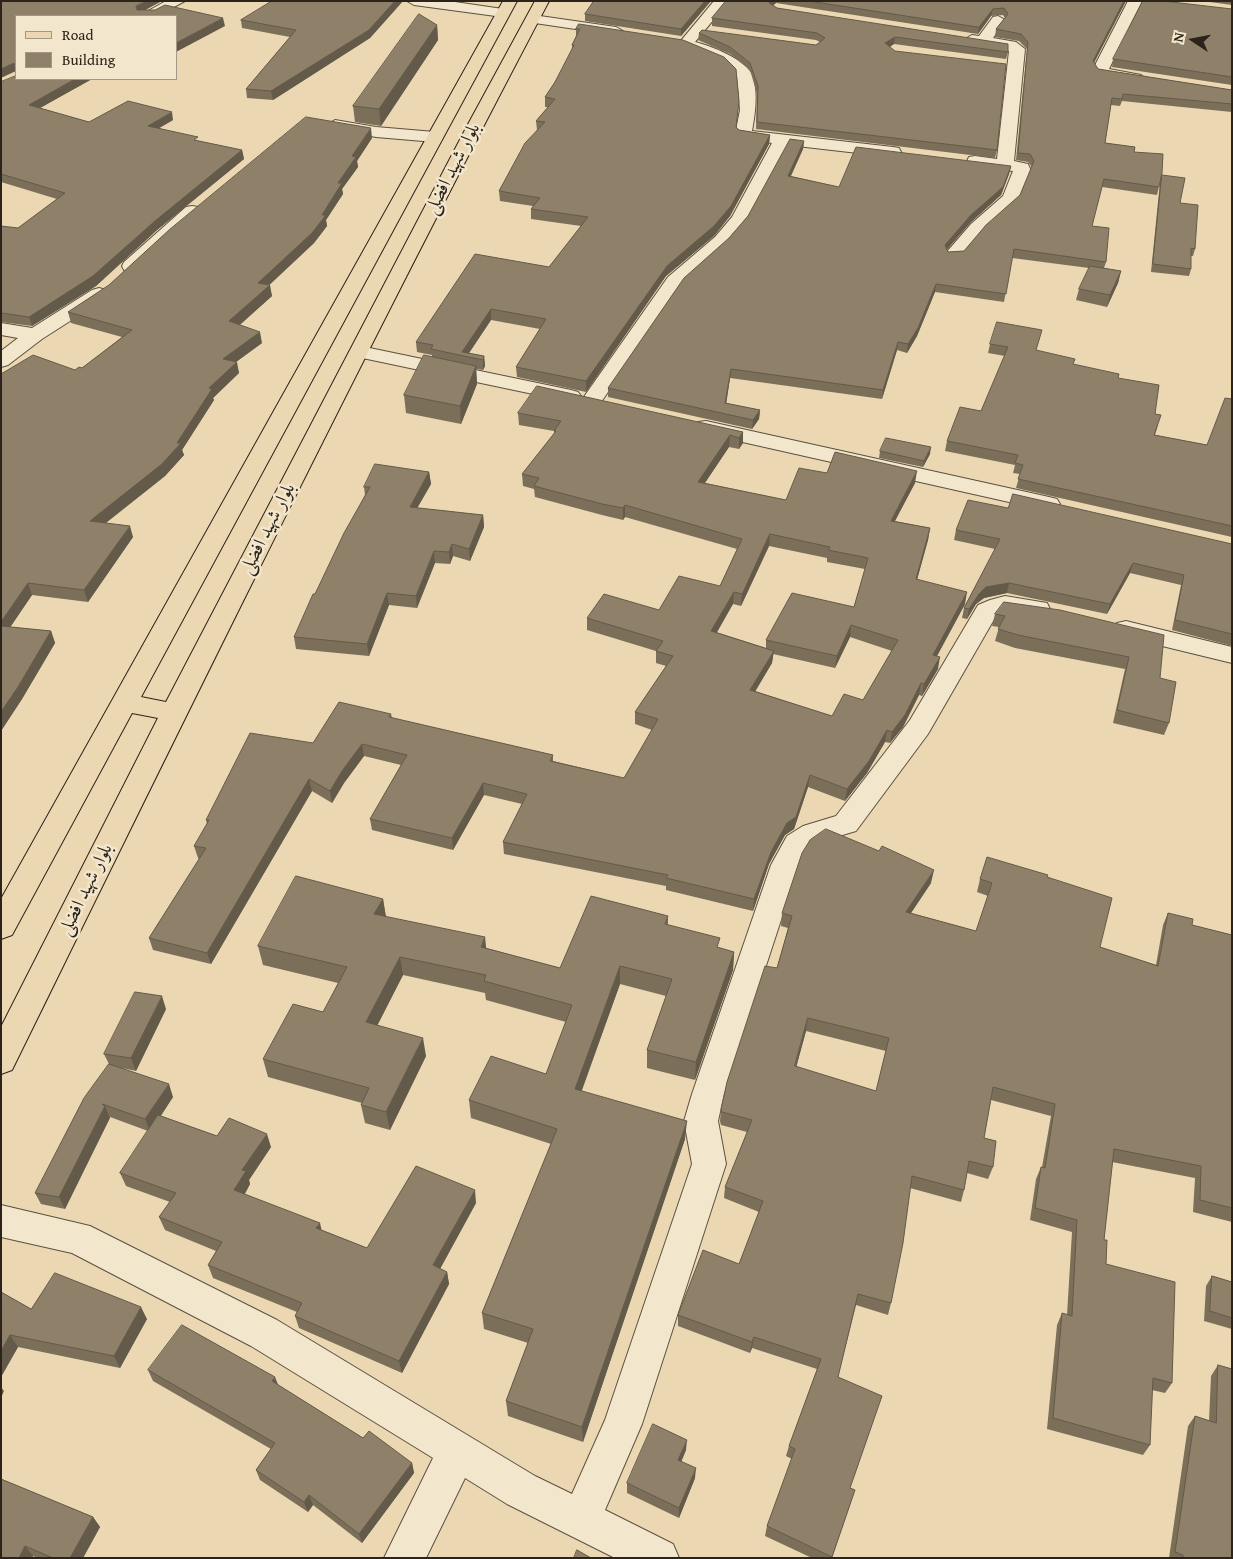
<!DOCTYPE html>
<html>
<head>
<meta charset="utf-8">
<style>
	body { margin:0 }
	#map { position:relative; width:1233px; height:1559px; overflow:hidden; background:#ebd8b2; font-family:"Gentium Book Plus",serif }
	canvas { display:block }
	.frame { position:absolute; inset:0; border:2px solid #2c231a; pointer-events:none }
	.legend { position:absolute; left:15px; top:15px; width:162px; height:65px; box-sizing:border-box; background:#f2e6cd; border:1px solid #a39885; margin:0; padding:6px 9px; list-style:none; font-size:15px; color:#2c231a }
	.legend li { display:flex; align-items:center; gap:10px; height:25px }
	.legend b { width:25px; border:1px solid #a39885 }
	.north { position:absolute; left:1168px; top:15px; width:50px; height:50px; -webkit-text-stroke:4px #f2e6cd; paint-order:stroke; rotate:281deg; font-size:14px; font-weight:700; line-height:20px; text-align:center; color:#2c231a }
	.north::after { content:''; display:block; margin:auto; width:18px; height:22px; background:#2c231a; clip-path:polygon(50% 0,100% 100%,50% 72%,0 100%) }
</style>
</head>
<body>
<div id="map">
<canvas width="1233" height="1559"></canvas>
<div class="frame"></div>
<ul class="legend">
<li><b style="height:6px;background:#ebd8b2"></b>Road</li>
<li><b style="height:14px;background:#8f8169"></b>Building</li>
</ul>
<div class="north">N</div>
</div>
<script>
const c = document.querySelector('canvas').getContext('2d');
c.lineJoin = 'round';
function trace(path, color, width, dash) {
  c.strokeStyle = color;
  c.lineWidth = width;
  c.lineCap = dash ? 'butt' : 'round';
  c.setLineDash(dash || []);
  c.stroke(path);
}
function fill(path, color) {
  c.fillStyle = color;
  c.fill(path, 'evenodd');
}
function write(font, color, halo, rows, align = 'center') {
  c.font = font + ' "Gentium Book Plus",Amiri,serif';
  c.lineWidth = 5;
  c.setLineDash([]);
  c.textBaseline = 'middle';
  c.strokeStyle = halo;
  c.fillStyle = color;
  for (const [text, x, y, turn = 0] of rows) {
    c.save();
    c.translate(x, y);
    c.rotate((+turn || 0) * Math.PI / 180);
    c.textAlign = isNaN(turn) ? turn : align;
    if (halo) c.strokeText(text, 0, 0);
    c.fillText(text, 0, 0);
    c.restore();
  }
}
const street = new Path2D(`
	M166,1H185L157,16H139Z
	M407,1H448L503,9L510,13L503,17L414,5Z
	M714,1H729L695,42C711,46 748,60 753,77C758,95 755,114 752,131L893,147L899,148L901,152L899,156L893,157L788,145L746,223L727,245L682,285L599,405L592,407L585,405L581,401L668,277L715,237L732,217L772,143L737,138L735,135L740,110L737,77L725,64L681,46L679,43Z
	M1128,1H1142L1109,69L1141,75L1144,78L1141,81L1136,83L1097,75L1093,69Z
	M533,15L616,27L623,31L616,35L528,22L526,19L528,16Z
	M998,16L1005,20L993,38L1016,42L1025,49L1014,161L1028,164L1031,171L1017,202L983,232L961,258H947L945,254L971,224L1003,196L1013,171L975,166L969,165L967,161L969,157L975,156L997,159L1009,51L967,42L965,39L972,35L979,36L993,17Z
	M335,120L376,127L435,132L441,133L443,137L441,141L435,142L376,137L329,128L327,125Z
	M192,206L198,207L201,211L198,215L138,270H124L122,266L124,262L186,207Z
	M99,288L106,290L109,294L106,298L42,339L8,365L1,367V351L18,338L1,335V323L32,328L92,290Z
	M360,346L571,390L578,392L581,396L578,400L571,402L353,356L350,352L353,348Z
	M706,421L1049,497L1057,499L1060,504L1057,509L1049,511L698,432L695,427L698,422Z
	M1005,596L1047,603L1050,609L1047,615C1030,619 1011,606 996,616L928,734L856,831L822,841L807,852L799,865L724,1094L718,1121L726,1164L642,1424L605,1510L673,1544L679,1558H615L507,1504L465,1478L426,1558H384L433,1458L251,1346L72,1253L1,1237V1205L90,1226L277,1320L535,1476L572,1494L605,1420L692,1164L684,1121L692,1094L771,865L787,836L803,826L836,816L910,720L978,605L990,600Z
	M1126,621L1232,647V663L1117,635L1114,629L1117,623Z`);
const primary = new Path2D(`
	M503,1H517L141,697L166,702L466,128L535,1H549C363,354 188,712 12,1070L1,1074V1027L158,718L132,713L12,935L1,939V899Z`);
const wall = new Path2D(`
	M272,1H403L370,38L273,100L247,98L246,89L290,37L242,28L241,20Z
	M594,1H711L681,36L585,21V14Z
	M726,1H1126L1094,63L1098,69L1232,90V112L1122,101L1120,106L1111,105L1105,143L1135,147L1134,152L1162,173L1157,195L1102,187L1092,226L1106,262L1104,268L1121,271L1118,283L1107,307L1076,300L1079,289L1089,268L1012,258L1004,302L935,292L917,336L907,353L897,350L882,399L730,378L726,403L760,410L759,419L752,429L608,397V388L729,238L748,216L804,141L803,149L791,176L839,187L1011,166L1009,174L1001,195L970,223L947,249L948,252L964,251L1020,195L1032,167L1028,162L1016,160L1027,49L1019,41L995,37L996,29L1005,18L1003,15L991,16L978,34L776,3L773,5L777,8L1008,52L1006,59L894,44L890,47L997,150L995,158L756,129L757,94L750,70L730,54L698,40L699,33L816,45L820,42L816,40L712,26V18Z
	M1202,1H1232V5Z
	M1232,9V85L1112,67L1113,59Z
	M579,24L738,110L736,127L739,130L770,135L769,144L730,216L714,236L666,276L586,392L517,377L516,367L540,329L491,320L469,353L484,356L485,366L483,370L476,369L477,384L461,424L406,413L404,395L432,357V355L417,352L416,342L549,267L581,226L531,219V209L533,206L500,201L499,191L537,130L536,121L548,107H545V97L555,82L572,50V45L576,36V29Z
	M437,25L438,40L381,126L355,122L353,106Z
	M16,79H92L40,108L89,122L173,120L159,128L199,141L242,150L244,159L157,230L96,286L32,326L1,322V226L18,228L57,199L1,182V82Z
	M372,138L357,161L358,167L342,189L343,194L326,220L327,226L314,243L269,285L272,296L239,325L262,343L236,362L239,373L213,398L214,400L182,450L184,455L165,476L106,523L133,537L88,602L32,595L10,627L51,631L55,643L22,699L1,731V374L75,370L82,368L122,337L71,323L68,312Z
	M1162,175L1180,203L1195,249L1193,256H1191V269L1189,276L1151,272L1160,182Z
	M1039,339L1036,351L1074,365L1118,378L1155,414L1158,425L1155,435L1207,445L1232,399V537L1016,488L1020,474L1013,473L1015,465L945,451L947,441L981,411L1005,356L988,353L990,344Z
	M518,413L743,432V443L739,449L729,447L705,483L786,500L827,473L915,483L895,521L930,528L928,540L917,579L965,604L937,656L938,669L922,696L919,695L903,727L890,743L885,742L867,773L845,801L808,787L794,829L785,835L769,864L753,911L666,890V886L504,854L503,842L522,804L484,795L453,850L372,830L370,819L401,765L364,756L344,783L332,803L312,791L211,964L153,950L149,938L199,859L198,858L194,846L207,824L206,820L313,743L391,714L392,718L553,755V761L624,778L652,730L635,724V712L666,666L656,663V651L587,630V618L659,610L720,586L737,549L625,517L623,520L602,515L535,497L534,489L523,486L522,474L554,434V431L519,425ZM769,546L827,558V562L865,569L854,607L766,640V648L716,632L733,604L741,606ZM850,637L892,651L863,700L832,716L755,691L772,663L773,654L835,668Z
	M880,451L930,454L923,467L879,458Z
	M429,472L431,484L417,508L483,515L484,527L470,561L453,556L450,564L435,563L417,608L389,605L369,656L296,649L294,637L365,495L364,487Z
	M1008,508L1232,544V646L1172,630L1181,585L1130,573L1107,614L1007,593L984,598L976,604L967,619L962,618L964,608L995,549L954,540L956,530Z
	M1060,610L1160,678L1169,723L1164,735L1113,723L1125,669L1015,648L995,641L999,627L992,626L995,614Z
	M1047,877L1100,947L1156,965L1163,925L1168,913L1192,925L1232,935V1222L1193,1212L1195,1178L1112,1162L1104,1240L1106,1264L1172,1383L1165,1393L1152,1390L1150,1445L1143,1455L1047,1429L1057,1325L1062,1313L1067,1315L1072,1232L1030,1220L1036,1179L1041,1167H1042L1051,1116L991,1100L984,1138L993,1167L988,1179L967,1173L964,1190L961,1202L910,1188L891,1303L888,1315L856,1305L838,1377L878,1407L850,1488L855,1490L832,1558H812L765,1536L767,1526L792,1459L786,1456L789,1446L817,1369L752,1348L750,1353L678,1326V1315L739,1264L759,1212L724,1198L725,1187L747,1132L721,1125L720,1121L721,1109L777,968L788,928L781,926L782,913L931,883L911,913L976,931L988,896L977,892L980,879ZM806,1031L886,1051L876,1091L796,1067Z
	M383,899L386,917L486,948L560,968L668,916V925L719,948L734,952L733,970L695,1080L647,1068V1050L666,996L620,984L581,1091L685,1139L583,1442L508,1416L506,1401L528,1343L484,1329L482,1313L551,1144L471,1118L469,1100L546,1074L566,1022L486,1000L485,993L403,975L377,1025L426,1056L390,1130L365,1123L361,1105L362,1103L268,1077L263,1059L323,1012L338,983L263,965L258,946Z
	M166,1009L136,1071L122,1068L173,1097L161,1116L217,1136L271,1147L249,1180L250,1184L245,1194L322,1230L367,1248L476,1203L440,1269L447,1272L449,1284L402,1373L299,1328L295,1316L297,1312L213,1278L208,1265L216,1251L165,1230L159,1217L170,1202L126,1186L120,1173L148,1131L110,1117L65,1209L41,1204L35,1193L109,1064L104,1054Z
	M1212,1276L1232,1282V1329L1204,1321L1206,1286Z
	M1,1292L31,1309L147,1319L120,1368L18,1347L1,1377Z
	M1218,1365L1232,1558H1169L1188,1426L1195,1416L1209,1421L1211,1376Z
	M148,1370L278,1385L363,1438L412,1463L414,1473L362,1543L313,1505L308,1512L260,1480L256,1470L271,1449L153,1381Z
	M686,1450L681,1461L695,1478L679,1518L627,1493V1483Z
	M1,1479L93,1517L100,1527L83,1558H37L33,1556V1558H1Z`);
const shadedWall = new Path2D(`
	M146,1H162L138,14L136,6Z
	M395,1H403L370,38L273,100L271,91Z
	M705,1H711L681,36V29Z
	M770,1H776V3L768,10L769,3Z
	M1124,1H1126L1091,68L1093,61Z
	M993,9L991,16L978,34L979,27Z
	M223,18L225,26L176,52V43Z
	M437,25L438,40L381,126L379,109Z
	M895,37L894,44L884,50L885,43Z
	M14,63L16,71L1,78V69Z
	M75,79H92L31,113L29,105Z
	M172,112L173,120L149,134L148,126Z
	M371,128L372,138L357,161L358,167L342,189L343,194L326,220L327,226L314,243L263,291L270,285L272,296L231,333L229,321L258,283L322,215L352,156Z
	M770,135L769,144L730,216L714,236L666,276L586,392V381L667,266Z
	M804,141L803,149L787,184L788,176Z
	M242,150L244,159L157,230L96,286L32,326L29,317L155,221Z
	M1011,166L1009,174L1001,195L970,223L944,253L945,245Z
	M1121,271L1118,283L1107,307L1110,295Z
	M936,284L935,292L917,336L907,353L908,344Z
	M491,309V320L467,356L462,352Z
	M260,332L262,343L225,370L223,359Z
	M898,342L897,350L882,399L883,390Z
	M484,356L485,366L483,370V360Z
	M237,362L239,373L213,398L214,400L182,450L184,455L165,476L94,532L90,521L177,443L209,388Z
	M476,366L477,384L461,424L460,406Z
	M731,369L730,378L725,412V403Z
	M760,410L759,419L752,429L753,420Z
	M743,432V443L739,449V438Z
	M730,435L729,447L698,493V482Z
	M931,447L930,454L923,467L924,461Z
	M917,471L915,483L889,532L891,521Z
	M429,472L431,484L411,519L410,507Z
	M625,505V517L623,520V508Z
	M483,515L484,527L470,561L469,549Z
	M130,526L133,537L88,602L84,590Z
	M930,528L928,540L914,591L916,579Z
	M770,534L769,546L741,606L742,594Z
	M452,544L453,556L450,564L449,552Z
	M434,551L435,563L417,608L416,596Z
	M1133,563L1130,573L1107,614L1110,604Z
	M28,583L32,595L3,638L1,633V622Z
	M1009,583L1007,593L984,598L976,604L967,619L969,609L979,594L986,587Z
	M734,592L733,604L711,643V631Z
	M967,592L965,604L931,667L933,655Z
	M387,593L389,605L369,656L367,644Z
	M851,625L850,637L835,668L837,656Z
	M51,631L55,643L22,699L1,731V712Z
	M774,651L772,663L749,702L750,690Z
	M940,657L938,669L922,696L924,684Z
	M921,683L919,695L903,727L890,743L892,732Z
	M887,730L885,742L867,773L845,801L847,789Z
	M362,744L364,756L344,783L332,803L330,791L342,771Z
	M810,775L808,787L794,829L785,835L769,864L753,911L754,899L771,852Z
	M309,779L312,791L211,964L207,953Z
	M483,783L484,795L453,850L452,838Z
	M934,870L931,883L903,925L906,912Z
	M383,899L386,918L374,914Z
	M485,937L487,956L481,947Z
	M734,952L733,970L695,1080L696,1062Z
	M400,957L403,975L370,1040L366,1022Z
	M620,966V984L576,1107L575,1089Z
	M162,996L166,1009L136,1071L131,1058Z
	M808,1018L806,1031L793,1079L795,1066Z
	M423,1038L426,1056L390,1130L386,1112Z
	M169,1084L173,1097L150,1131L145,1119Z
	M105,1106L110,1118L65,1209L59,1197Z
	M687,1121L685,1139L583,1442L582,1427Z
	M267,1134L271,1147L249,1180L250,1184L239,1203L234,1190L242,1170Z
	M475,1190L476,1203L435,1278L433,1265Z
	M320,1223L323,1236L316,1228Z
	M447,1272L449,1284L402,1373L399,1361Z
	M141,1307L147,1319L120,1368L114,1356Z
	M10,1335L18,1347L1,1377V1351Z
	M754,1337L752,1348L750,1353L752,1342Z
	M275,1377L279,1387L272,1381Z
	M1,1387L4,1391L1,1398Z
	M687,1440L686,1450L678,1470V1460Z
	M412,1463L414,1473L362,1543L359,1534Z
	M696,1468L695,1478L679,1518V1508Z
	M309,1495L313,1505L308,1512L304,1502Z
	M93,1517L100,1527L83,1558H70Z
	M25,1546L33,1556V1558H19Z`);
const building = new Path2D(`
	M1,1H146L136,6L137,10H155L165,5L223,18L176,43V16H16V69L14,63L1,69Z
	M272,1H395L369,30L271,91L246,89L296,30L241,20Z
	M594,1H705L681,29L585,14Z
	M726,1H770L769,3L777,8L1008,44V52L895,37L885,43L895,51L1006,64L997,150L757,122L758,86L750,63L730,47L699,33L702,30L816,45L825,38L817,33L712,18Z
	M809,1H1124L1093,61L1098,69L1232,90V104L1123,94L1122,99L1112,98L1105,143L1135,147L1134,152L1163,154L1162,173L1159,187L1104,179L1092,226L1109,228L1106,262L1014,249L1006,294L936,284L918,328L908,344L898,342L883,390L731,369L725,403L760,410L753,420L608,388L684,278L729,238L748,216L790,139L804,141L788,176L839,187L856,147L1011,166L1003,187L971,215L945,245L948,252L964,251L986,225L1020,195L1034,161L1030,154L1018,153L1028,42L1021,34L996,29L1008,14L1004,8L993,9L979,27Z
	M1143,1H1163L1232,9V77L1113,59Z
	M419,14L437,25L379,109L353,106Z
	M579,24L683,40L724,57L736,69L739,101L736,127L739,130L770,135L731,206L714,226L667,266L586,381L516,367L546,319L491,309L462,352L484,356L483,360L431,349L433,345L416,342L475,254L549,267L588,217L531,209L540,198L499,191L525,143L545,122L536,121L555,99L545,97L555,82L574,45H572L580,29H576Z
	M16,76V79H75L29,105L89,122L128,101L172,112L148,126L198,137L194,140L242,150L155,221L93,276L29,317L1,313V226L18,228L65,193L1,174V82Z
	M306,117L371,128L352,156L356,157L338,183H342L322,215H326L312,233L258,283L270,285L229,321L260,332L223,359L237,362L209,388L212,389L177,443H181L162,464L90,521L130,526L84,590L28,583L1,622V374L33,355L75,370L79,367L82,368L132,330L68,312L109,285L169,230Z
	M1162,175L1185,178L1180,203L1198,205L1195,249L1191,248V269L1153,264Z
	M1090,266L1121,271L1110,295L1079,289Z
	M997,322L1042,330L1036,350L1075,359L1073,364L1119,374L1118,378L1159,385L1155,414L1161,415L1154,435L1207,445L1225,398L1232,399V526L1018,479L1023,465L1015,463L1018,455L947,441L960,407L981,411L1008,347L990,344Z
	M424,355L476,366L460,406L404,395Z
	M537,386L743,432L739,438L730,435L698,482L786,500L799,468L827,473L835,452L917,471L891,521L930,528L916,579L967,592L933,655L940,657L924,684L921,683L905,715L892,732L887,730L869,761L847,789L810,775L796,817L787,823L771,852L754,899L666,878L668,875L503,842L527,794L483,783L452,838L370,819L407,755L362,744L342,771L330,791L309,779L207,953L149,938L206,848L194,846L209,820H206L250,733L313,743L339,702L391,714L389,717L553,755L550,761L624,778L658,719L635,712L673,656L656,651L663,641L587,618L604,594L659,610L679,576L720,586L742,539L625,505L623,508L602,504L534,486L539,478L522,474L556,431H554L561,421L518,413ZM770,534L830,547L828,550L868,558L854,607L792,593L766,640L837,656L851,625L898,640L863,700L844,694L832,716L750,690L774,651L711,631L734,592L742,594Z
	M886,438L931,447L924,461L880,451Z
	M375,464L429,472L410,507L483,515L469,549L452,544L449,552L434,551L416,596L387,593L367,644L294,637L313,594H315L344,533L370,487H364Z
	M1013,494L1232,544V634L1175,620L1184,575L1133,563L1110,604L1009,583L986,587L979,594L969,609L964,608L1000,539L956,530L968,500L1008,508Z
	M1004,602L1060,610L1164,635L1160,678L1176,682L1169,723L1117,710L1129,657L1018,635L998,629L1005,616L995,614Z
	M1,626L51,631L18,687L1,712Z
	M826,829L879,851L882,846L934,870L906,912L976,931L992,883L980,879L987,857L1048,875L1047,877L1112,898L1100,947L1158,966L1168,913L1193,919L1192,925L1232,935V1208L1200,1200L1201,1166L1114,1149L1104,1240H1107L1106,1264L1175,1282L1172,1383L1153,1378L1150,1445L1053,1418L1062,1313L1072,1316L1077,1220L1035,1208L1041,1167L1045,1168L1055,1104L993,1087L984,1138L996,1141L993,1167L969,1161L964,1190L912,1176L903,1243L891,1303L858,1294L838,1377L882,1396L850,1488L855,1490L832,1557L767,1526L795,1449L789,1446L821,1359L754,1337L752,1342L678,1315L703,1250L739,1264L763,1201L725,1187L752,1120L722,1112L721,1109L727,1082L765,966L777,968L792,916L782,913L802,853L810,840ZM808,1018L889,1038L876,1091L795,1066Z
	M296,876L383,899L374,914L485,937L481,947L560,968L591,896L668,916L665,924L720,938L717,947L734,952L696,1062L647,1050L672,979L620,966L575,1089L687,1121L582,1427L506,1401L533,1329L482,1313L557,1129L469,1100L491,1056L546,1074L572,1005L484,981L486,975L400,957L366,1022L423,1038L386,1112L361,1105L369,1088L263,1059L293,1004L323,1012L347,967L258,946Z
	M135,992L162,996L131,1058L104,1054Z
	M109,1064L169,1084L145,1119L102,1104L105,1106L59,1197L35,1193L84,1098Z
	M158,1115L217,1136L229,1118L267,1134L242,1170L246,1171L234,1190L320,1223L316,1228L367,1248L416,1166L475,1190L433,1265L447,1272L399,1361L295,1316L302,1303L208,1265L222,1242L159,1217L176,1193L120,1173Z
	M55,1273L141,1307L114,1356L10,1335L1,1351V1292L31,1309Z
	M1212,1276L1232,1282V1318L1210,1311Z
	M182,1325L275,1377L272,1381L363,1438L369,1431L412,1463L359,1534L309,1495L304,1502L256,1470L275,1443L148,1370Z
	M1218,1365L1232,1369V1558H1183V1555L1175,1552L1195,1416L1216,1423Z
	M653,1424L687,1440L678,1460L696,1468L679,1508L627,1483Z
	M1,1479L93,1517L70,1558H53L25,1546L19,1558H1Z
	M577,1550L591,1558H574Z`);
const streetNames = [
	["بلوار شهید افضلی",453,169,-63],
	["بلوار شهید افضلی",268,529,-63],
	["بلوار شهید افضلی",86,890,-64]
];
trace(street, '#5c5040', 2);
trace(primary, '#2c231a', 2);
fill(street, '#f2e6cd');
fill(primary, '#ebd8b2');
fill(wall, '#7b6f5a');
fill(shadedWall, '#645a4a');
fill(building, '#8f8169');
trace(building, '#645a4a', 1);
write('19px', '#2c231a', '#f2e6cd', streetNames);
</script>
</body>
</html>
